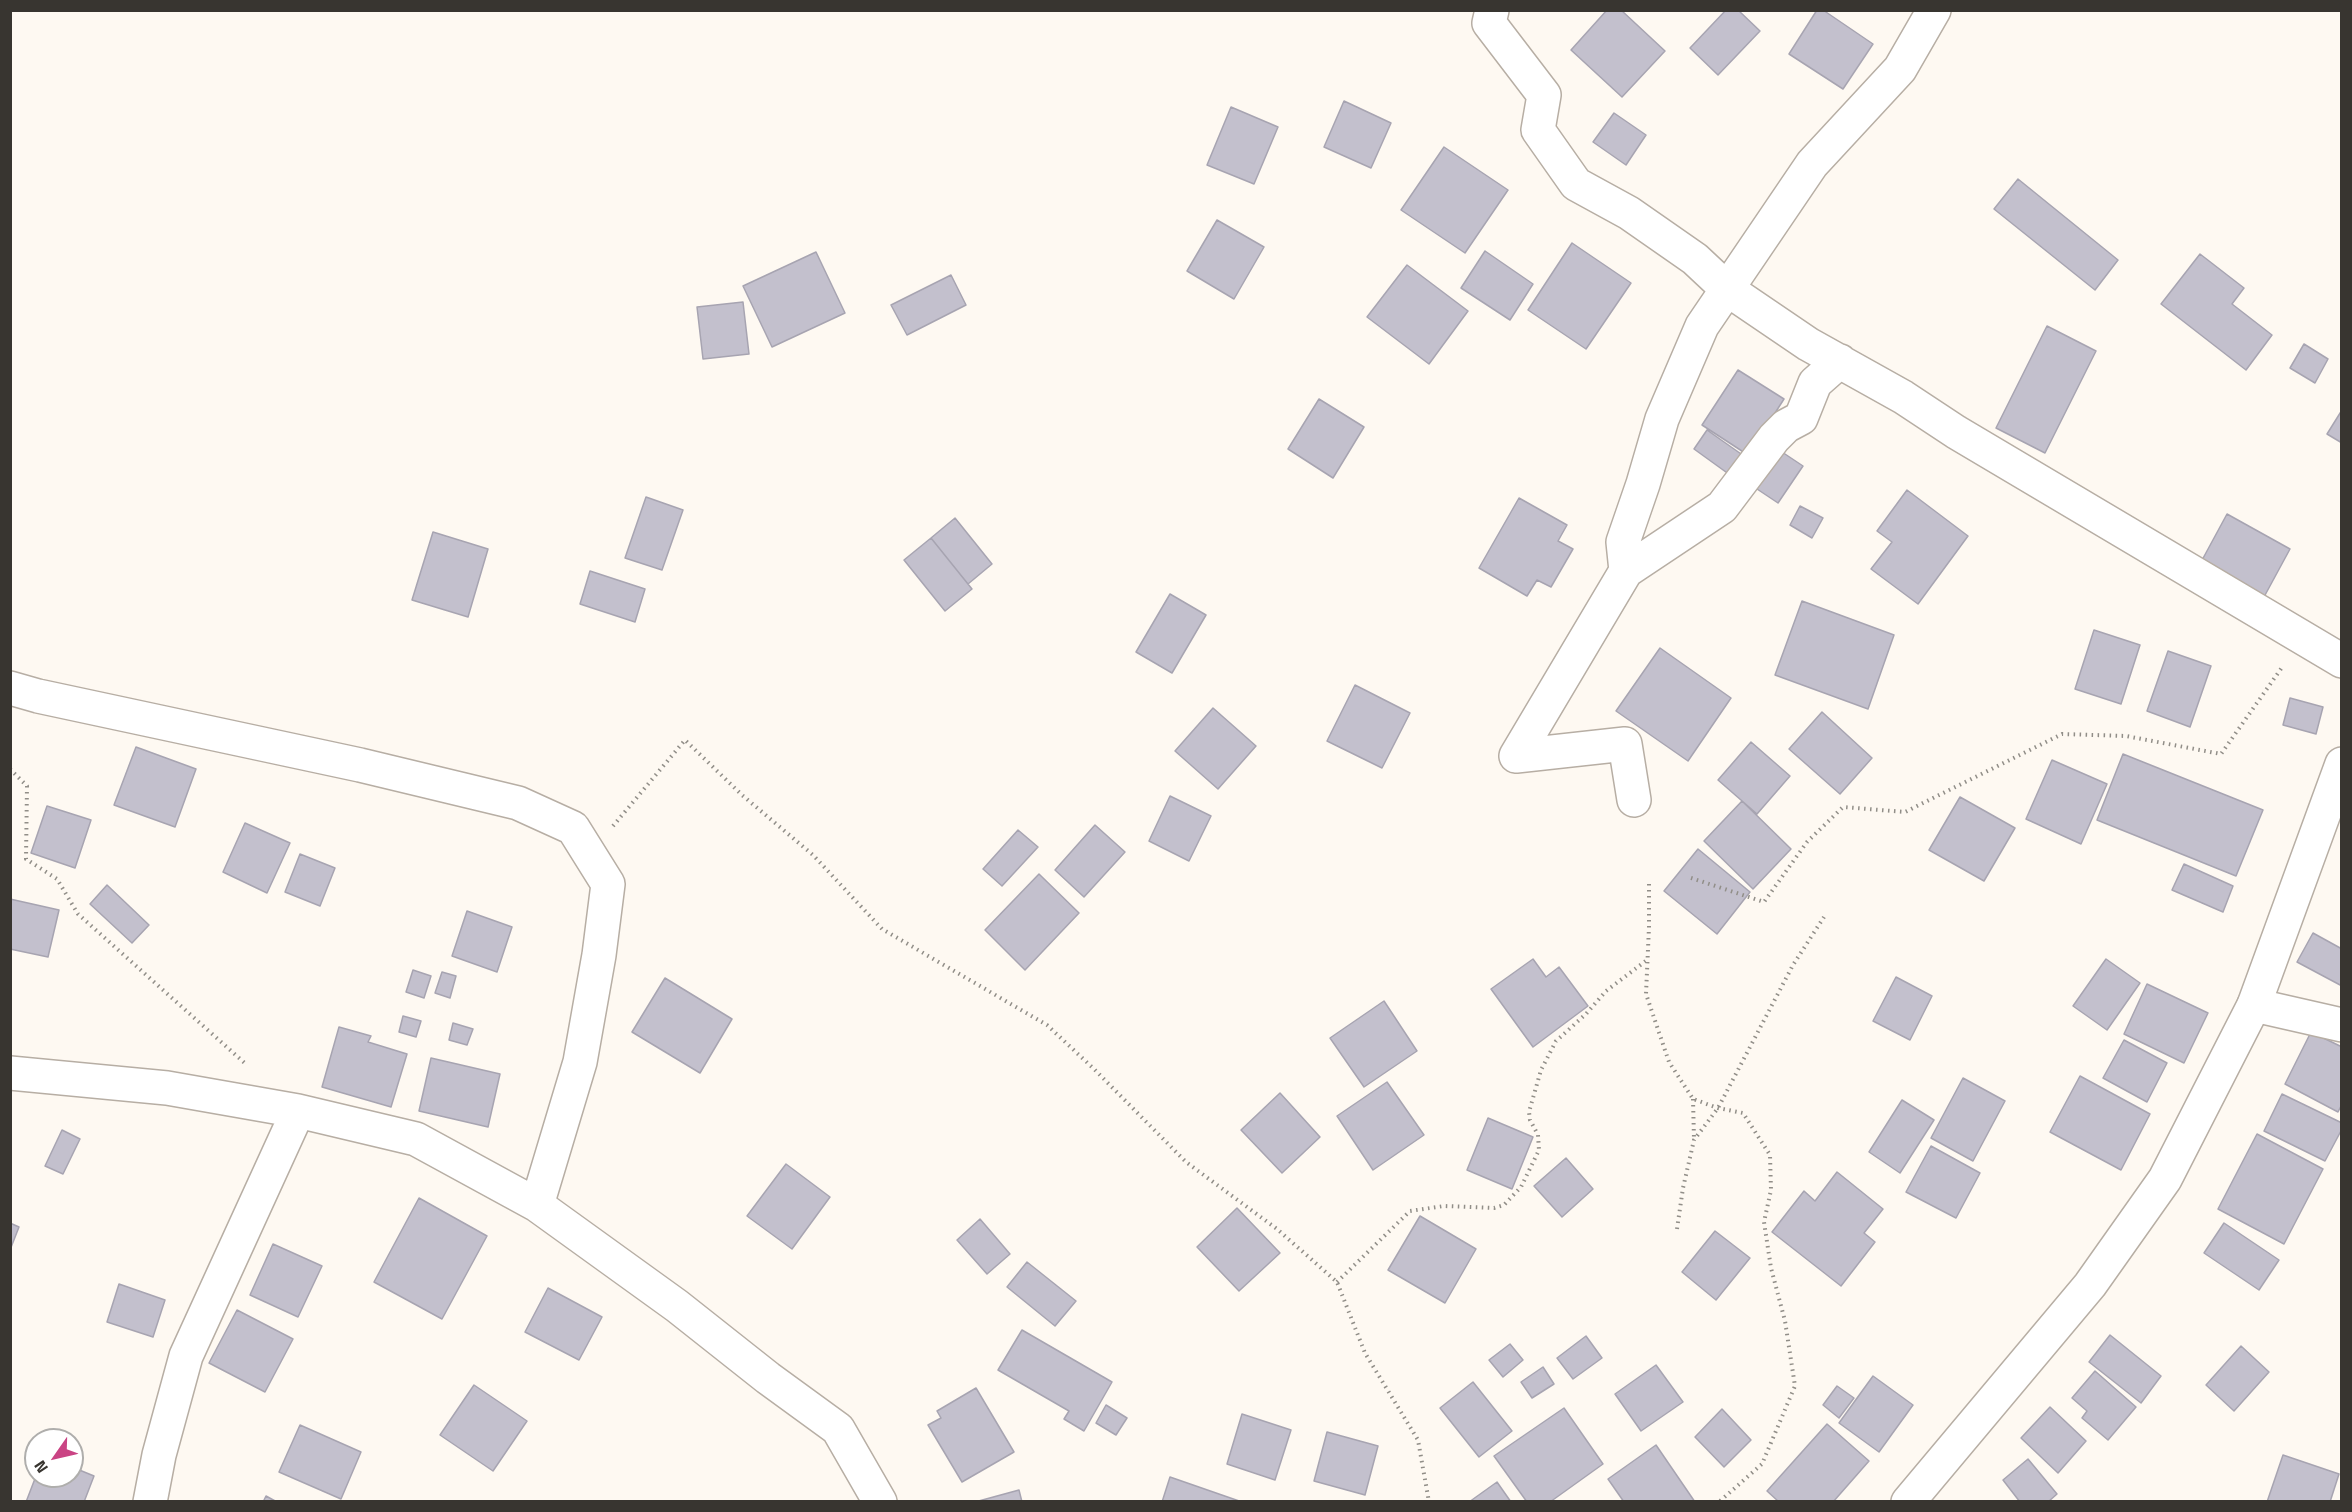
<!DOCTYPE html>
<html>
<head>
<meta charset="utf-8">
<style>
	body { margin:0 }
	#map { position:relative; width:2352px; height:1512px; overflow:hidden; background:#fef9f2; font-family:"Titillium Web",sans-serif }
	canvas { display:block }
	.frame { position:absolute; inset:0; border:12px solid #383530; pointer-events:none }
	.north { position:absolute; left:24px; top:1428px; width:60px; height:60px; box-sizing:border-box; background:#fff; border:2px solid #afaeac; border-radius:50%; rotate:236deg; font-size:16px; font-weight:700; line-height:24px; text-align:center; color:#383530 }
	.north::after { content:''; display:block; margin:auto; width:21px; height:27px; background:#ca4484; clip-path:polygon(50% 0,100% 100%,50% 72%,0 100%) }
</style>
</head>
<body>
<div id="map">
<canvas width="2352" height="1512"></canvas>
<div class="frame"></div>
<div class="north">N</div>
</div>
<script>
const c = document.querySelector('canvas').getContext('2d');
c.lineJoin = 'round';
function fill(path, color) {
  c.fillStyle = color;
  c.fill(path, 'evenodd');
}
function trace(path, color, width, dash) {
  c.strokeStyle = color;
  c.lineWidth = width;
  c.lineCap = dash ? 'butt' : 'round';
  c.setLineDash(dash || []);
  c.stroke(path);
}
const building = new Path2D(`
	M1607,10H1621L1665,51L1622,97L1571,50Z
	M1726,10H1738L1760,31L1718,75L1690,48Z
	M1817,10H1823L1873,44L1843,89L1789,54Z
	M1344,101L1391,123L1371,168L1324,147Z
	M1231,107L1278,127L1254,184L1207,165Z
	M1614,113L1646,135L1626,165L1593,142Z
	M1444,147L1508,190L1465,253L1401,210Z
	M2018,179L2118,260L2095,290L1994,209Z
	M1217,220L1264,247L1234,299L1187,271Z
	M1572,243L1631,283L1586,349L1528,310Z
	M1485,251L1533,284L1510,320L1461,288Z
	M816,252L845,313L772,347L743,286Z
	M2200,254L2244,288L2232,304L2272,335L2246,370L2161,304Z
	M1407,265L1468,311L1429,364L1367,317Z
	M951,275L966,305L907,335L891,305Z
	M743,302L749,354L703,359L697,307Z
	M2047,326L2096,351L2045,453L1996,428Z
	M2304,344L2328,359L2315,383L2290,368Z
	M1738,370L1784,399L1748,455L1702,425Z
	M1319,399L1364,427L1333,478L1288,449Z
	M2342,410V443L2327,434Z
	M1707,430L1744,456L1730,475L1694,449Z
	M1776,448L1803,466L1778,503L1751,485Z
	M1907,490L1968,536L1918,604L1871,569L1892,542L1877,531Z
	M646,497L683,510L662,570L625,558Z
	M1519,498L1567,525L1558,541L1573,549L1551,587L1537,580L1527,596L1479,568Z
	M1800,506L1823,518L1812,538L1790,525Z
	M2227,514L2290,549L2264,597L2201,562Z
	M955,518L992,564L968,584L931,538Z
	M433,532L488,549L468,617L412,600Z
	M931,538L972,589L945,611L904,560Z
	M590,571L645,589L635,622L580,604Z
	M1170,594L1206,615L1172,673L1136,652Z
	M1802,601L1894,635L1868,709L1775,675Z
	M2094,630L2140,645L2121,704L2075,689Z
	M1660,648L1731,698L1688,761L1616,711Z
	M2168,651L2211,666L2190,727L2147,711Z
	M1355,685L1410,713L1382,768L1327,741Z
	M2290,698L2323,707L2316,734L2283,725Z
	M1213,708L1256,746L1218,789L1175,751Z
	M1822,712L1872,758L1840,794L1789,749Z
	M1751,742L1790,776L1757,814L1718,780Z
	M136,747L196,769L175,827L114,805Z
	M2123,754L2263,810L2236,876L2097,820Z
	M2052,760L2107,784L2081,844L2026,819Z
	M1170,796L1211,816L1189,861L1149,841Z
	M1960,797L2015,828L1984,881L1929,850Z
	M1742,801L1791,849L1753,889L1704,841Z
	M47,806L91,820L75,868L31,853Z
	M245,823L290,843L267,893L223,872Z
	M1095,825L1125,852L1084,897L1055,870Z
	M1018,830L1038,847L1002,886L983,869Z
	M1698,849L1750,892L1717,934L1664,891Z
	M300,854L335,868L320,906L285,892Z
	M2184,864L2233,886L2223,912L2172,890Z
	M1039,874L1079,913L1025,970L985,930Z
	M107,885L149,925L132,943L90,904Z
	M10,899L59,910L48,957L10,949Z
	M467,911L512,927L497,972L452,956Z
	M2313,933L2342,949V986L2297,962Z
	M1533,959L1546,977L1559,967L1588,1006L1533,1047L1491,989Z
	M2106,959L2140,983L2107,1030L2073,1006Z
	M413,970L431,976L424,998L406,992Z
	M442,972L456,976L450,998L435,993Z
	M1896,977L1932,996L1910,1040L1873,1021Z
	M665,978L732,1019L700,1073L632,1032Z
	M2147,984L2208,1013L2184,1063L2124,1034Z
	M1384,1001L1417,1051L1364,1087L1330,1038Z
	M403,1016L421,1021L416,1037L399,1032Z
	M453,1023L473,1029L467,1045L449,1040Z
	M339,1027L371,1036L368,1042L407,1054L391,1107L322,1087Z
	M2311,1032L2342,1047V1104L2338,1112L2285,1084Z
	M2124,1040L2167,1063L2147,1102L2103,1078Z
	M431,1058L500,1074L488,1127L419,1111Z
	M2080,1076L2150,1114L2121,1170L2050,1132Z
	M1963,1078L2005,1101L1973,1161L1931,1138Z
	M1387,1082L1424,1135L1373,1170L1337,1116Z
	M1280,1093L1320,1137L1282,1173L1241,1130Z
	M2282,1094L2342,1123V1129L2325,1161L2264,1131Z
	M1902,1100L1934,1120L1900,1173L1869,1152Z
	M1488,1118L1533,1137L1512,1189L1467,1170Z
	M62,1130L80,1139L63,1174L45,1166Z
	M2257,1134L2323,1169L2284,1244L2218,1209Z
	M1931,1146L1980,1173L1956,1218L1906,1192Z
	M1566,1158L1593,1189L1562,1217L1534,1186Z
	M786,1164L830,1197L792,1249L747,1216Z
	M1837,1172L1883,1209L1864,1233L1875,1242L1841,1286L1772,1232L1804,1191L1815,1201Z
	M419,1198L487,1236L442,1319L374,1282Z
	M1237,1208L1280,1253L1239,1291L1197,1247Z
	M1420,1216L1476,1249L1445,1303L1388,1270Z
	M980,1219L1010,1254L987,1274L957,1240Z
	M10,1223L19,1227L10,1250Z
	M2224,1223L2279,1260L2259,1290L2204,1253Z
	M1715,1231L1750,1258L1716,1300L1682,1272Z
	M273,1244L322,1266L298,1317L250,1295Z
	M1027,1262L1076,1301L1055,1326L1007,1287Z
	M119,1284L165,1300L153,1337L107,1322Z
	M548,1288L602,1317L579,1360L525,1332Z
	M237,1310L293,1339L265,1392L209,1363Z
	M1022,1330L1112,1382L1084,1431L1064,1419L1069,1411L998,1370Z
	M2110,1335L2161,1376L2141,1403L2089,1362Z
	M1586,1336L1602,1358L1573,1379L1557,1358Z
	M1510,1344L1523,1360L1503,1377L1489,1360Z
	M2241,1346L2269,1372L2234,1411L2206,1385Z
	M1656,1365L1683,1402L1641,1431L1615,1394Z
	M1543,1367L1554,1384L1532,1398L1521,1382Z
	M2095,1371L2136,1407L2108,1440L2082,1418L2087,1411L2072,1398Z
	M1873,1376L1913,1405L1879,1452L1839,1423Z
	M1473,1382L1512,1431L1479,1457L1440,1408Z
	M474,1385L527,1421L493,1471L440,1435Z
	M1837,1386L1854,1398L1839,1418L1823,1405Z
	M976,1388L1014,1452L962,1482L928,1425L941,1418L937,1411Z
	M1106,1405L1127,1418L1116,1435L1096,1423Z
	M2050,1407L2086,1441L2058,1473L2021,1438Z
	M1564,1408L1603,1464L1550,1502H1527L1494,1456Z
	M1722,1409L1751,1440L1724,1467L1695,1437Z
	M1242,1414L1291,1430L1275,1480L1227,1464Z
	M1827,1424L1869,1461L1833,1502H1779L1767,1491Z
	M300,1425L361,1452L341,1499L279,1472Z
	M1327,1432L1378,1446L1365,1495L1314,1481Z
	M1656,1445L1695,1502H1624L1608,1479Z
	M2283,1455L2339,1474L2330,1502H2267Z
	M2028,1459L2057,1494L2048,1502H2020L2003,1480Z
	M72,1467L94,1476L84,1502H26L36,1476H72Z
	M1170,1477L1242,1502H1162Z
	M1497,1482L1511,1502H1469Z
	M1019,1490L1022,1502H975Z
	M266,1496L277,1502H263Z`);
const path = new Path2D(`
	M10,769L27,786L26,859L57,879L78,914L247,1065
	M613,826L685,740L742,795L813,855L882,929L1047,1025L1094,1069L1186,1162L1277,1229L1337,1282L1365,1353L1418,1440L1429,1502
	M1691,878L1764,902L1807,842L1843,807L1905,812L2062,734L2126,736L2221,754L2283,666
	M1649,884V927L1646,994L1669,1062L1693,1099L1718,1108L1743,1113L1770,1155L1771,1190L1764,1222L1771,1268L1785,1321L1795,1386L1762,1464L1719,1502
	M1693,1099L1694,1139
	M1677,1229L1683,1188L1694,1140L1718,1108L1793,965L1824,917
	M1337,1282L1410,1211L1444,1206L1494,1208L1504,1205L1521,1187L1539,1150L1538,1135L1530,1120L1529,1112L1541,1070L1556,1041L1586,1014L1606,991L1647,960`);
const minor = new Path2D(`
	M1492,10L1489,23L1544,95L1538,130L1576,184L1629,213L1695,259L1727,289L1808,344L1903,397L1956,432L2342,661
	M1626,571L1623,542L1643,484L1662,419L1702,326L1812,164L1900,69L1934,10
	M10,688L38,696L360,765L518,803L573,828L608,884L599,955L580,1062L537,1205
	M1516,756L1626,571L1722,507L1774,438L1786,426L1801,418L1815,383L1840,361
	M1516,756L1625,744L1634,800
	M2254,1005L2342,1025
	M10,1073L167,1088L298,1111L416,1139L537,1205L677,1306L768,1378L838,1429L880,1502
	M150,1502L159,1455L186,1356L298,1111`);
const secondary = new Path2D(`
	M1908,1502L2090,1285L2165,1179L2254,1005L2342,764`);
fill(building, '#c3c0cd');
trace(building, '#a7a4b1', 1.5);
trace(minor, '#b7aea4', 36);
trace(secondary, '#b7aea4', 36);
trace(path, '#918e88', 4, [1.5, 4.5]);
trace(minor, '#fff', 33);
trace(secondary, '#fff', 33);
</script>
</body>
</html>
